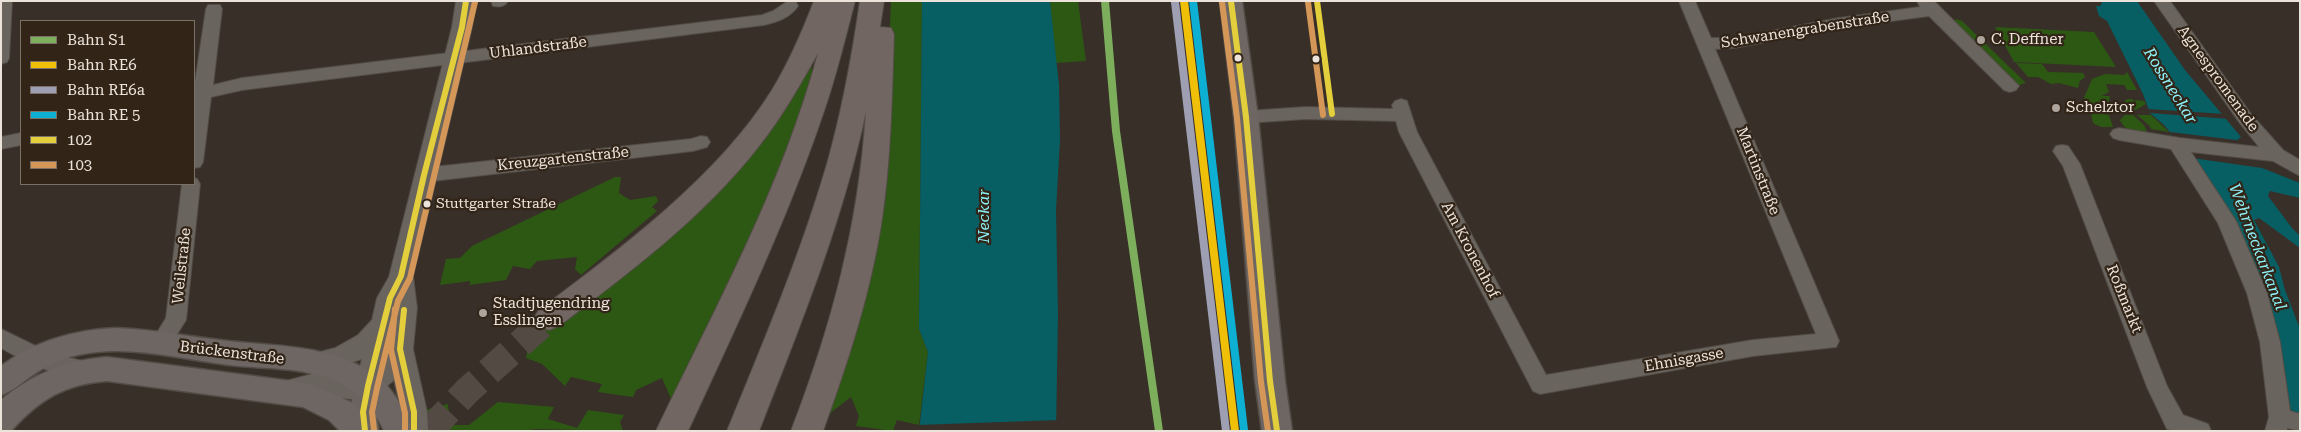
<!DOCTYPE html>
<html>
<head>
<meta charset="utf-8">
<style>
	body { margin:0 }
	#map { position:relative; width:2301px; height:432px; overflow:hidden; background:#372f28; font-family:"Roboto Serif",serif }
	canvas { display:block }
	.frame { position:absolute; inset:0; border:2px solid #ece3db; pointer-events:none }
	.legend { position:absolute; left:20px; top:20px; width:175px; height:165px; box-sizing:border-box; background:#322518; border:1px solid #7c7166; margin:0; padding:6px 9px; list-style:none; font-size:15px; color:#ece3db }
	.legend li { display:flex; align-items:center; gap:10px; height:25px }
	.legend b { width:25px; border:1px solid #7c7166 }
</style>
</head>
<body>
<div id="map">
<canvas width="2301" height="432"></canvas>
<div class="frame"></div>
<ul class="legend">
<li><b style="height:6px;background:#7cae5c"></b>Bahn S1</li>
<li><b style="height:6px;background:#f0c008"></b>Bahn RE6</li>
<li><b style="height:6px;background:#9e9fb2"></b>Bahn RE6a</li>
<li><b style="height:6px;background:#0dafd3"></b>Bahn RE 5</li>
<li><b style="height:6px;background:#e3cf3b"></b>102</li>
<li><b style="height:6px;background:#d59757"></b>103</li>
</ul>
</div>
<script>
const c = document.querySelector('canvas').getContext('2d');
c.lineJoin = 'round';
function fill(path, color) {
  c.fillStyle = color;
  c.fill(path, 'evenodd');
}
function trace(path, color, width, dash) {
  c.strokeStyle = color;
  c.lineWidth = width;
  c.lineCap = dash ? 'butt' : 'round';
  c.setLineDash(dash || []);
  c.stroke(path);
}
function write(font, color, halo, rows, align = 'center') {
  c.font = font + ' "Roboto Serif",serif';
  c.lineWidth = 4.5;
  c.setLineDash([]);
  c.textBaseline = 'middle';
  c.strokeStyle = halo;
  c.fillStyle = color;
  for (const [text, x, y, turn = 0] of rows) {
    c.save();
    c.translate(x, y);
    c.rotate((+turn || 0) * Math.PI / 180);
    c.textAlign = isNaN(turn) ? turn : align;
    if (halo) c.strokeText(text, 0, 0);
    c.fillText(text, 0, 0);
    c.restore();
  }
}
const green = new Path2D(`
	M891,1H922L919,329L928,352L919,425L897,420L893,431L856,426L859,416L851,397L829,414L826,424L819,423L886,124Z
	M1050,1H1078L1086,61L1056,63Z
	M1956,19L1962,21L2026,83L2019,85L1954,22Z
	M1995,27L2094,32L2116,67L2014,62Z
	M2016,63L2042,64L2048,72L2083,73L2085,77L2080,81L2078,88L2059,83L2051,84L2038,77H2028Z
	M809,66H812L811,83L776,182L673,404H669L671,399L662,378L636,390L633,397L598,392L602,384L571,377L565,386L542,364L526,358L530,337L543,313L558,325Z
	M2127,72L2137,90H2127L2124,85L2106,84L2109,92L2102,96H2110L2107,109L2083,100L2092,79L2105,74L2124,75Z
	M2127,99H2132L2136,103L2135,100L2144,101L2146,104L2134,111H2122L2119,108Z
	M2095,110L2109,115L2113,127H2101L2093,123L2091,113Z
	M2125,115H2133L2144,125L2148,134C2136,132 2126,133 2120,120Z
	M2137,115H2151L2169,132L2151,129L2149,125Z
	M615,177H621L619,193L630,200L656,196L658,201L652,207L657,211L581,275L575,269L577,257L537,261L530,269L513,266L506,280L470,285V281L440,285L446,259L460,258L472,246Z
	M498,402L554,407L548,419L577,428L588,410L624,415L620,422L623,431L537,429L521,431H423L420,411L448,404L450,425H469Z`);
const water = new Path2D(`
	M922,1H1050L1059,85L1060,140L1056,210L1058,315L1056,431H919L928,352L919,329Z
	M2103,1H2137L2185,70L2241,137L2236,141L2262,168L2300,183V198L2270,191L2268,196L2292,228L2300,236V248L2259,218L2254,220L2279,267L2285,290L2300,329V431H2294L2281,350L2234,223L2208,177L2164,125L2150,113L2143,94L2107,21L2099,16L2096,6H2100Z`);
const pier = new Path2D(`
	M2148,109L2225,114L2229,119L2150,113Z
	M2170,132L2236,140L2262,168L2192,158Z
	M1059,420L1058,431H916L917,423V425Z`);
const trunkTunnel = new Path2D(`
	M429,431L467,391L549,318`);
const minor = new Path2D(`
	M1,1H12L9,58L7,62L1,64Z
	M491,1H508C504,7 500,7 493,6Z
	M788,1L796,2L798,6C790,18 777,22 764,25L242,90L211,97L203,162L200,167L194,168V89L206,9L208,5H220L222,9L213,85L242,78L762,15L773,11Z
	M1679,1H1695L1711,38H1734L1839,18L1920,7L1917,1H1934L2019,86L2016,90L2010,92L2004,90L1929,16L1839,28L1734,48L1715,49L1839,341L1836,347L1753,356L1540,394L1533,391L1399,132L1396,121L1306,119L1246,123L1240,121L1237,117L1240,113L1246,111L1306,107L1393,109L1392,105L1395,101L1401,99L1407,101L1417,132L1546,375L1753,340L1816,334Z
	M2154,1H2170L2251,114L2283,150L2300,160V176L2273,161L2191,152L2236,221L2267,293L2280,342L2290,411L2300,414V431L2287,428V431H2265L2269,417L2260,342L2247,293L2218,223L2171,149L2119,140L2113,138L2110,134L2113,130L2119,128L2180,138L2259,147L2239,122Z
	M21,133V145L1,149V137Z
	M701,136L707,137L710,142L707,147L693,151L424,182L418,180L415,175L418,170L424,168L691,139Z
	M2062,145L2068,146L2080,164L2167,386L2183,415L2208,424L2211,431H2174L2167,429L2147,387L2063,166L2053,151L2056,146Z
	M194,178L197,179L200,184L186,320L167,350L160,352L153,350L150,344L166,318L182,184H194Z
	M1,329L50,353L95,364L98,370L95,376C71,385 23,361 1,348Z`);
const tertiary = new Path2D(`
	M456,1H476L472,27L413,276L417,308L413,349L427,412L428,431H400L401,412L394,380L380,392L376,412L379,431H351L350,412L352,399L314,396L287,402L278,399L274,391L278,383L312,374L304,372L300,364L304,356L335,348L358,335L372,320L377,298L389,277L452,27ZM362,359L357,377L317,374Z`);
const secondary = new Path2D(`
	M1220,1H1242L1258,117L1285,381L1292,431H1262L1255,381L1234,117Z
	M115,328C153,329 190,337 228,341C275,346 328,345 369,371C392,385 403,407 414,431H384C374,408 357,390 334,380C303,367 263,369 229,365C179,359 128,344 78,355C61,358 44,367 30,377C20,384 13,391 1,395V366C35,341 74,330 115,328Z
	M107,357L307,383L351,402L371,422L375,431H340L329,420L303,407L107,381C65,384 40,399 12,430L1,431V400C32,374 67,360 107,357Z`);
const trunk = new Path2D(`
	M814,1H855C845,39 836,77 823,114C786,223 736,327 688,431H656C715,308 783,185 818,53C800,85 782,117 759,146C704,217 630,272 559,326L549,330L539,326L534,318L539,310C619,250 719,176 772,90C789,62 802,32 814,1Z
	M860,1H884L880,27L891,28L894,34C892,96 891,158 882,219C871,292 848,362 823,431H791C832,325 859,224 866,111C843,221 800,326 759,431H727C763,343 800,256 827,164C842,111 852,56 860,1Z`);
const bus1 = new Path2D(`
	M1231,1L1246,117L1270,381L1277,431
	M1317,1L1332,114
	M404,310L400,349L414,412V431
	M365,431L363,412L368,386L390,298L401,276L424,175L462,27L466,1`);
const bus2 = new Path2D(`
	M1222,2L1237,118L1261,382L1268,431
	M1308,2L1323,115
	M395,309L391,350L405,413V431
	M374,430L372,412L377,388L398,301L410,278L475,2`);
const rail1 = new Path2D(`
	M1105,1L1116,131L1159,431`);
const rail2 = new Path2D(`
	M1184,1L1235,431`);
const rail3 = new Path2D(`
	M1175,2L1226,431`);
const rail4 = new Path2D(`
	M1193,1L1244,430`);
const markers = [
	[1981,40,5,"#ada49c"],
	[1238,58,4.5,"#ece3db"],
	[1316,59,4.5,"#ece3db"],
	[2056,108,5,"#ada49c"],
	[427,204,4.5,"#ece3db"],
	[483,313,5,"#ada49c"]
];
const busNames = [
	["Stuttgarter Straße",436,204]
];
const streetNames = [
	["Schwanengrabenstraße",1805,30,-9],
	["Uhlandstraße",538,48,-7],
	["Agnespromenade",2218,79,54],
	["Kreuzgartenstraße",563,159,-6],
	["Martinstraße",1758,171,68],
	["Am Kronenhof",1470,250,62],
	["Weilstraße",182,266,-84],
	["Roßmarkt",2124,299,68],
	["Brückenstraße",232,353,7],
	["Ehnisgasse",1684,360,-10]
];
const poiNames = [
	["C. Deffner",1991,40],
	["Schelztor",2066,108],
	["Stadtjugendring",493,304],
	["Esslingen",493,321]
];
const waterNames = [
	["Rossneckar",2170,86,58],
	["Neckar",984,216,-90],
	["Wehrneckarkanal",2257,247,69]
];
fill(green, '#2d5813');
fill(water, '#075f64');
fill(pier, '#372f28');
trace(trunkTunnel, '#524a43', 28, [28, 14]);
trace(minor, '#534c46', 2);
trace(tertiary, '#534c46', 2);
trace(secondary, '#534c46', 3);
trace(trunk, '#534c46', 2);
fill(minor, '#69645e');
fill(tertiary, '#69645e');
fill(secondary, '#6e6662');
fill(trunk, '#726662');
trace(bus1, '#e3cf3b', 6);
trace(bus2, '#d59757', 6);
trace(rail1, '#7cae5c', 8);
trace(rail2, '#f0c008', 8);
trace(rail3, '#9e9fb2', 8);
trace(rail4, '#0dafd3', 8);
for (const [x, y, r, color] of markers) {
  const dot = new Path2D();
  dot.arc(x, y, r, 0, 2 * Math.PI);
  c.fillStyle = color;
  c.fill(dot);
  trace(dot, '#322518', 2);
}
write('14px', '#ece3db', '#322518', busNames, 'left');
write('15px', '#ece3db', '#322518', streetNames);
write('15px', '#ece3db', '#322518', poiNames, 'left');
write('italic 16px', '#8df3fa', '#322518', waterNames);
</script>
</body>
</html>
